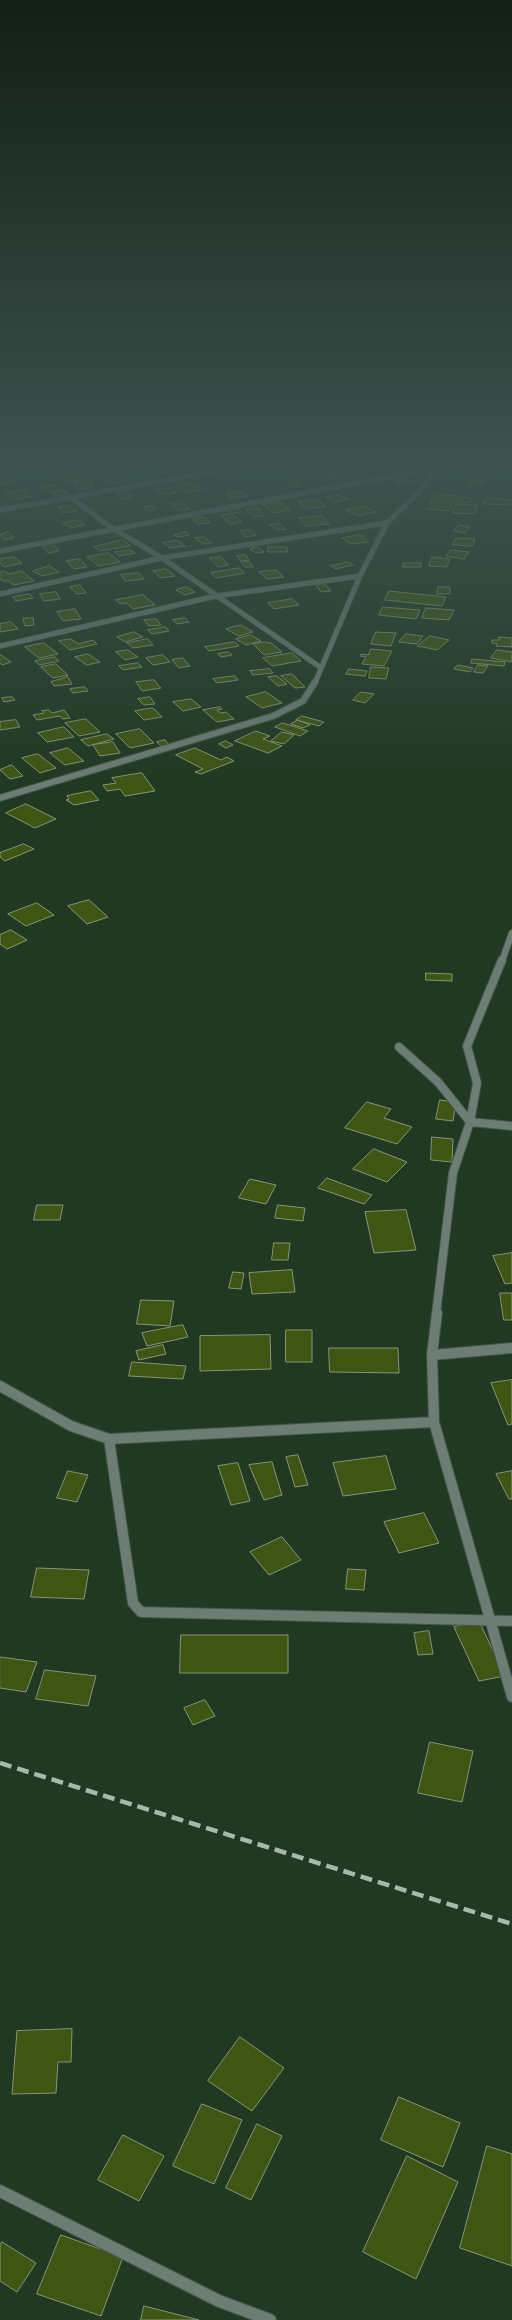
<!DOCTYPE html>
<html>
<head>
<meta charset="utf-8">
<style>
	body { margin:0 }
	canvas { display:block; background:#213822 }
</style>
</head>
<body>
<canvas width="512" height="2320"></canvas>
<script>
const c = document.querySelector('canvas').getContext('2d');
c.lineJoin = 'round';
function fill(path, color) {
  c.fillStyle = color;
  c.fill(path, 'evenodd');
}
function trace(path, color, width, dash) {
  c.strokeStyle = color;
  c.lineWidth = width;
  c.lineCap = dash ? 'butt' : 'round';
  c.setLineDash(dash || []);
  c.stroke(path);
}
const building = new Path2D(`
	M89,462L94,468L84,469L79,463Z
	M187,462L195,466L183,468L174,464Z
	M223,462L227,465L213,466L210,464Z
	M299,462H330L334,465L307,468L302,466Z
	M377,462H383L396,468L380,471L365,464Z
	M474,462H504L498,467L472,464Z
	M163,464L175,472L158,475L146,467Z
	M58,465L64,473L49,475L47,472H41L38,469Z
	M335,472L344,478L327,480L319,474Z
	M471,472L492,474L489,479L474,477L475,475H470Z
	M84,474L90,479L69,482L64,476Z
	M118,475L127,481L111,484L101,478Z
	M402,477L413,481L400,485L394,483L399,481L395,479Z
	M8,478L13,483L0,485V479Z
	M296,480L301,486H292L287,481Z
	M471,480L486,481L484,485L469,484Z
	M91,482L93,488L76,489L74,483Z
	M191,483L193,486L198,485L202,490L185,492L178,484Z
	M54,485L62,490L48,492L41,487Z
	M172,488L176,493L159,495L155,490Z
	M25,490L31,497L12,499L6,493Z
	M65,491L68,494L55,496L52,493Z
	M127,491L132,498L121,499L117,492Z
	M244,492L248,496L231,498L227,493Z
	M436,494L459,496L457,501H453L448,511L428,509Z
	M339,495L348,499L336,502L326,497Z
	M462,497L473,499L469,503L458,502Z
	M486,498L512,500L510,505L484,504Z
	M316,499L326,506L308,509L298,502Z
	M182,502L191,509L179,511L170,503Z
	M280,502L290,510L273,513L263,505Z
	M455,504L477,505L475,514L452,513Z
	M72,506L77,511L63,513L59,507Z
	M153,506L156,510L147,511L144,507Z
	M364,506L376,512L358,516L346,510Z
	M258,508L264,516L253,517L246,510Z
	M239,509L241,513H230L228,510Z
	M232,514L242,522L230,524L221,515Z
	M322,516L329,524L306,526L299,518Z
	M205,517L210,523L198,524L193,519Z
	M78,520L85,525L71,528L63,523Z
	M278,523L286,529L278,530L270,525Z
	M459,525L470,527L465,533L454,531Z
	M251,530L256,535L246,537L240,531Z
	M8,532L14,538L5,540L0,535Z
	M186,532L190,535L178,537L174,535Z
	M360,535L369,542L351,544L342,538Z
	M204,537L212,543L203,544L195,538Z
	M456,538L475,539L473,546L453,545Z
	M123,540L130,546L99,551L94,547Z
	M177,540L185,546L171,548L163,543Z
	M53,544L59,551L48,553L42,545Z
	M258,547L264,552L256,553L250,549Z
	M268,547H287L288,552H268Z
	M130,550L135,553L119,556L115,552Z
	M451,550L469,552L464,559L446,556Z
	M108,553L120,562L99,566L87,557Z
	M246,555L249,560L241,561L237,556Z
	M14,557L22,563L5,567L0,563V559Z
	M221,557L229,565L218,567L210,558Z
	M432,557L450,559L447,567L429,566Z
	M80,559L87,567L74,569L66,561Z
	M249,561L253,567H245L241,562Z
	M348,562L353,565L336,569L331,566Z
	M403,563H421V567H403Z
	M50,566L59,572L42,576L33,571Z
	M239,568L245,573L216,578L211,573Z
	M166,569L175,576L161,578L153,571Z
	M276,570L284,577L267,579L259,572Z
	M4,571L9,574L22,571L34,581L14,585L8,581H4L0,579V572Z
	M139,573L144,579L125,581L121,575Z
	M325,584L331,591L321,592L316,585Z
	M80,585L86,593L77,594L70,587Z
	M186,587L195,592L185,595L176,590Z
	M438,587H450V594H437Z
	M389,591L446,597L442,606L385,600Z
	M56,592L60,599L44,601L40,594Z
	M30,594L33,598L16,601L13,597Z
	M143,595L155,605L133,609L127,603L121,604L116,600Z
	M292,599L299,605L274,609L268,603Z
	M383,607L420,610L416,619L379,615Z
	M426,608L454,610L449,620L422,618Z
	M75,609L81,619L63,621L57,612Z
	M33,618L34,625L25,626L23,619Z
	M185,618L189,622L177,624L173,620Z
	M156,619L161,625L149,626L144,620Z
	M11,622L18,629L0,632V624Z
	M241,625L253,632L239,636L226,629Z
	M166,627L169,631L152,634L148,630Z
	M134,632L143,637L125,642L117,637Z
	M376,632L396,633L391,646L371,644Z
	M406,634L423,636L417,644L399,642Z
	M251,635L261,641L246,645L236,639Z
	M430,636L449,640L437,650L418,646Z
	M499,637L512,638V647L496,646L497,644L492,643V640H499Z
	M71,639L78,644L93,640L97,644L70,650L59,641Z
	M148,639L153,645L133,648L127,643Z
	M235,642L239,646L209,651L205,647Z
	M265,642L271,643L282,652L264,655L253,644Z
	M44,643L58,654L39,658L25,647Z
	M371,649L392,651L384,666L362,664L366,657L360,656L361,654L368,655Z
	M128,650L138,657L125,660L116,652Z
	M497,650L512,652V662L491,658Z
	M229,652L232,655L221,657L218,654Z
	M292,653L301,661L272,666L263,658Z
	M88,654L100,662L87,665L75,657Z
	M0,655H1L11,662L2,665L0,663Z
	M163,655L170,662L153,665L146,658Z
	M55,657L59,661L39,665L35,661Z
	M183,658L190,666L179,668L172,660Z
	M472,659L505,662L504,666L471,663Z
	M138,663L142,667L123,670L119,666Z
	M56,664L68,675L53,678L41,667Z
	M458,665L473,668L470,672L454,669Z
	M478,665L488,666L483,673L474,672Z
	M371,667L389,668L386,679L369,678Z
	M270,669L273,673L253,675L250,671Z
	M349,669L367,671L365,676L346,674Z
	M292,674L305,687L295,688L281,676Z
	M235,676L238,680L217,683L213,679Z
	M277,676L287,684L278,686L268,677Z
	M68,677L72,684L54,686L51,682Z
	M154,680L161,688L142,691L136,682Z
	M85,687L88,691L73,693L70,689Z
	M266,692L282,703L262,708L246,697Z
	M361,692L374,694L365,703L353,700Z
	M12,697L15,700L4,702L2,698Z
	M150,697L155,704L144,705L138,699Z
	M191,699L201,707L183,711L173,702Z
	M220,707L222,709L217,710L221,713L226,712L234,719L217,722L203,710Z
	M153,708L162,717L144,720L135,711Z
	M49,710L52,713L64,710L70,718L63,719L60,716L37,720L33,715L44,713L42,711Z
	M302,716L324,722L319,726L296,720Z
	M86,719L100,732L79,736L65,723Z
	M16,720L20,727L0,730V722Z
	M298,720L310,725L303,728L291,724Z
	M283,723L308,731L300,736L275,727Z
	M64,727L74,737L47,742L38,733Z
	M140,729L154,743L130,748L116,734Z
	M256,731L270,736L263,739L282,746L268,753L235,741Z
	M282,732L294,735L284,744L271,741Z
	M107,734L114,739L88,746L81,740Z
	M165,740L169,745L161,746L157,742Z
	M226,741L233,745L226,748L219,744Z
	M113,742L120,753L100,756L93,745Z
	M68,748L84,761L65,765L50,753Z
	M195,748L221,760L227,757L234,761L201,774L195,772L203,769L176,755Z
	M38,754L56,768L40,773L22,758Z
	M12,765L23,776L10,779L0,770Z
	M142,773L155,791L125,796L120,789L107,791L103,785L116,783L112,778Z
	M91,791L99,800L74,805L66,800L69,799L67,796Z
	M26,804L56,819L35,828L6,813Z
	M24,844L34,849L5,861L0,857V853Z
	M89,900L108,917L87,924L68,906Z
	M37,903L54,915L26,926L8,914Z
	M11,930L27,940L7,949L0,944V935Z
	M426,973L452,974V981L426,980Z
	M440,1100L456,1102L453,1121L436,1119Z
	M367,1102L391,1109L384,1118L412,1127L397,1144L345,1128Z
	M432,1137L453,1139L452,1162L431,1160Z
	M374,1149L407,1162L387,1182L353,1169Z
	M327,1178L372,1195L364,1204L318,1188Z
	M250,1179L276,1185L266,1204L239,1198Z
	M37,1205H63L60,1220H34Z
	M278,1205L305,1208L303,1221L275,1218Z
	M406,1210L416,1250L374,1253L365,1212Z
	M274,1243H290L288,1260H272Z
	M512,1253V1283L505,1284L493,1256Z
	M292,1270L295,1292L252,1294L249,1273Z
	M233,1272L244,1273L241,1289L229,1288Z
	M500,1293H512V1320H504Z
	M141,1300L174,1301L170,1326L137,1324Z
	M183,1325L188,1337L147,1346L142,1333Z
	M286,1330H312V1362H286Z
	M270,1335L271,1369L200,1371V1336Z
	M163,1345L166,1354L139,1360L136,1351Z
	M329,1348H398L399,1373L330,1372Z
	M132,1362L186,1366L183,1379L129,1376Z
	M512,1380V1424L508,1425L491,1383Z
	M298,1455L308,1485L295,1487L286,1457Z
	M386,1456L396,1489L343,1496L333,1463Z
	M272,1462L282,1495L264,1500L249,1465Z
	M238,1463L250,1501L231,1505L218,1466Z
	M68,1471L88,1475L77,1502L57,1498Z
	M512,1471V1499H509L496,1474Z
	M424,1513L439,1543L399,1553L384,1522Z
	M282,1537L301,1560L269,1575L250,1552Z
	M37,1568L89,1570L84,1599L31,1597Z
	M348,1569L366,1570L364,1590L346,1589Z
	M479,1621L505,1676L479,1681L454,1627Z
	M429,1631L433,1654L418,1655L414,1633Z
	M181,1635H288V1673H180Z
	M0,1657L37,1662L26,1692L0,1688Z
	M45,1670L96,1676L88,1706L36,1699Z
	M205,1700L215,1716L193,1725L184,1708Z
	M430,1742L473,1751L462,1802L418,1793Z
	M72,2029L71,2062H58L56,2093L12,2094L17,2031Z
	M240,2037L284,2068L252,2111L208,2081Z
	M399,2097L460,2123L443,2167L381,2140Z
	M202,2104L242,2120L214,2184L173,2166Z
	M257,2124L282,2136L251,2200L226,2188Z
	M123,2135L164,2156L139,2201L98,2180Z
	M487,2146L512,2154V2266L460,2248Z
	M407,2156L458,2182L416,2279L363,2252Z
	M61,2235L123,2257L101,2316L37,2294Z
	M2,2242L36,2263L17,2292L0,2281V2245Z
	M144,2306L199,2320H141Z`);
const minorFar4 = new Path2D(`
	M0,471L51,462
	M70,497L112,528L162,558L320,667
	M0,510L267,462
	M0,551L435,468
	M0,594L162,558L387,523
	M0,646L216,596L360,576
	M315,683L360,576L387,523L423,488L435,468L442,462`);
const minorFar3 = new Path2D(`
	M0,798L273,716L303,701L315,682
	M502,961L512,933`);
const minorFar2 = new Path2D(`
	M502,960L467,1046L477,1083L470,1122L512,1126
	M399,1047L438,1082L470,1122L453,1173L436,1314`);
const minorFar1 = new Path2D(`
	M432,1355L512,1348
	M0,1386L71,1426L109,1439L133,1603L141,1612L512,1621
	M434,1422L432,1355L437,1313
	M109,1439L434,1422L512,1697`);
const minor = new Path2D(`
	M0,2191L219,2301L270,2320`);
const rail = new Path2D(`
	M0,1763L512,1924`);
fill(building, '#3f5513');
trace(building, '#889575', 1);
trace(minorFar4, '#405541', 6);
trace(minorFar3, '#405541', 8);
trace(minorFar2, '#405541', 10);
trace(minorFar1, '#405541', 12);
trace(minor, '#405541', 14);
trace(minorFar4, '#6d7c75', 5);
trace(minorFar3, '#6d7c75', 6);
trace(minorFar2, '#6d7c75', 8);
trace(minorFar1, '#6d7c75', 10);
trace(minor, '#6d7c75', 12);
trace(rail, '#a8b9a9', 4.5, [12, 6]);
const sky = c.createLinearGradient(0, 0, 0, 786);
sky.addColorStop(0, '#121f13');
sky.addColorStop(0.59, '#3d534f');
sky.addColorStop(1, '#3d534f00');
c.fillStyle = sky;
c.fillRect(0, 0, 512, 786);
</script>
</body>
</html>
